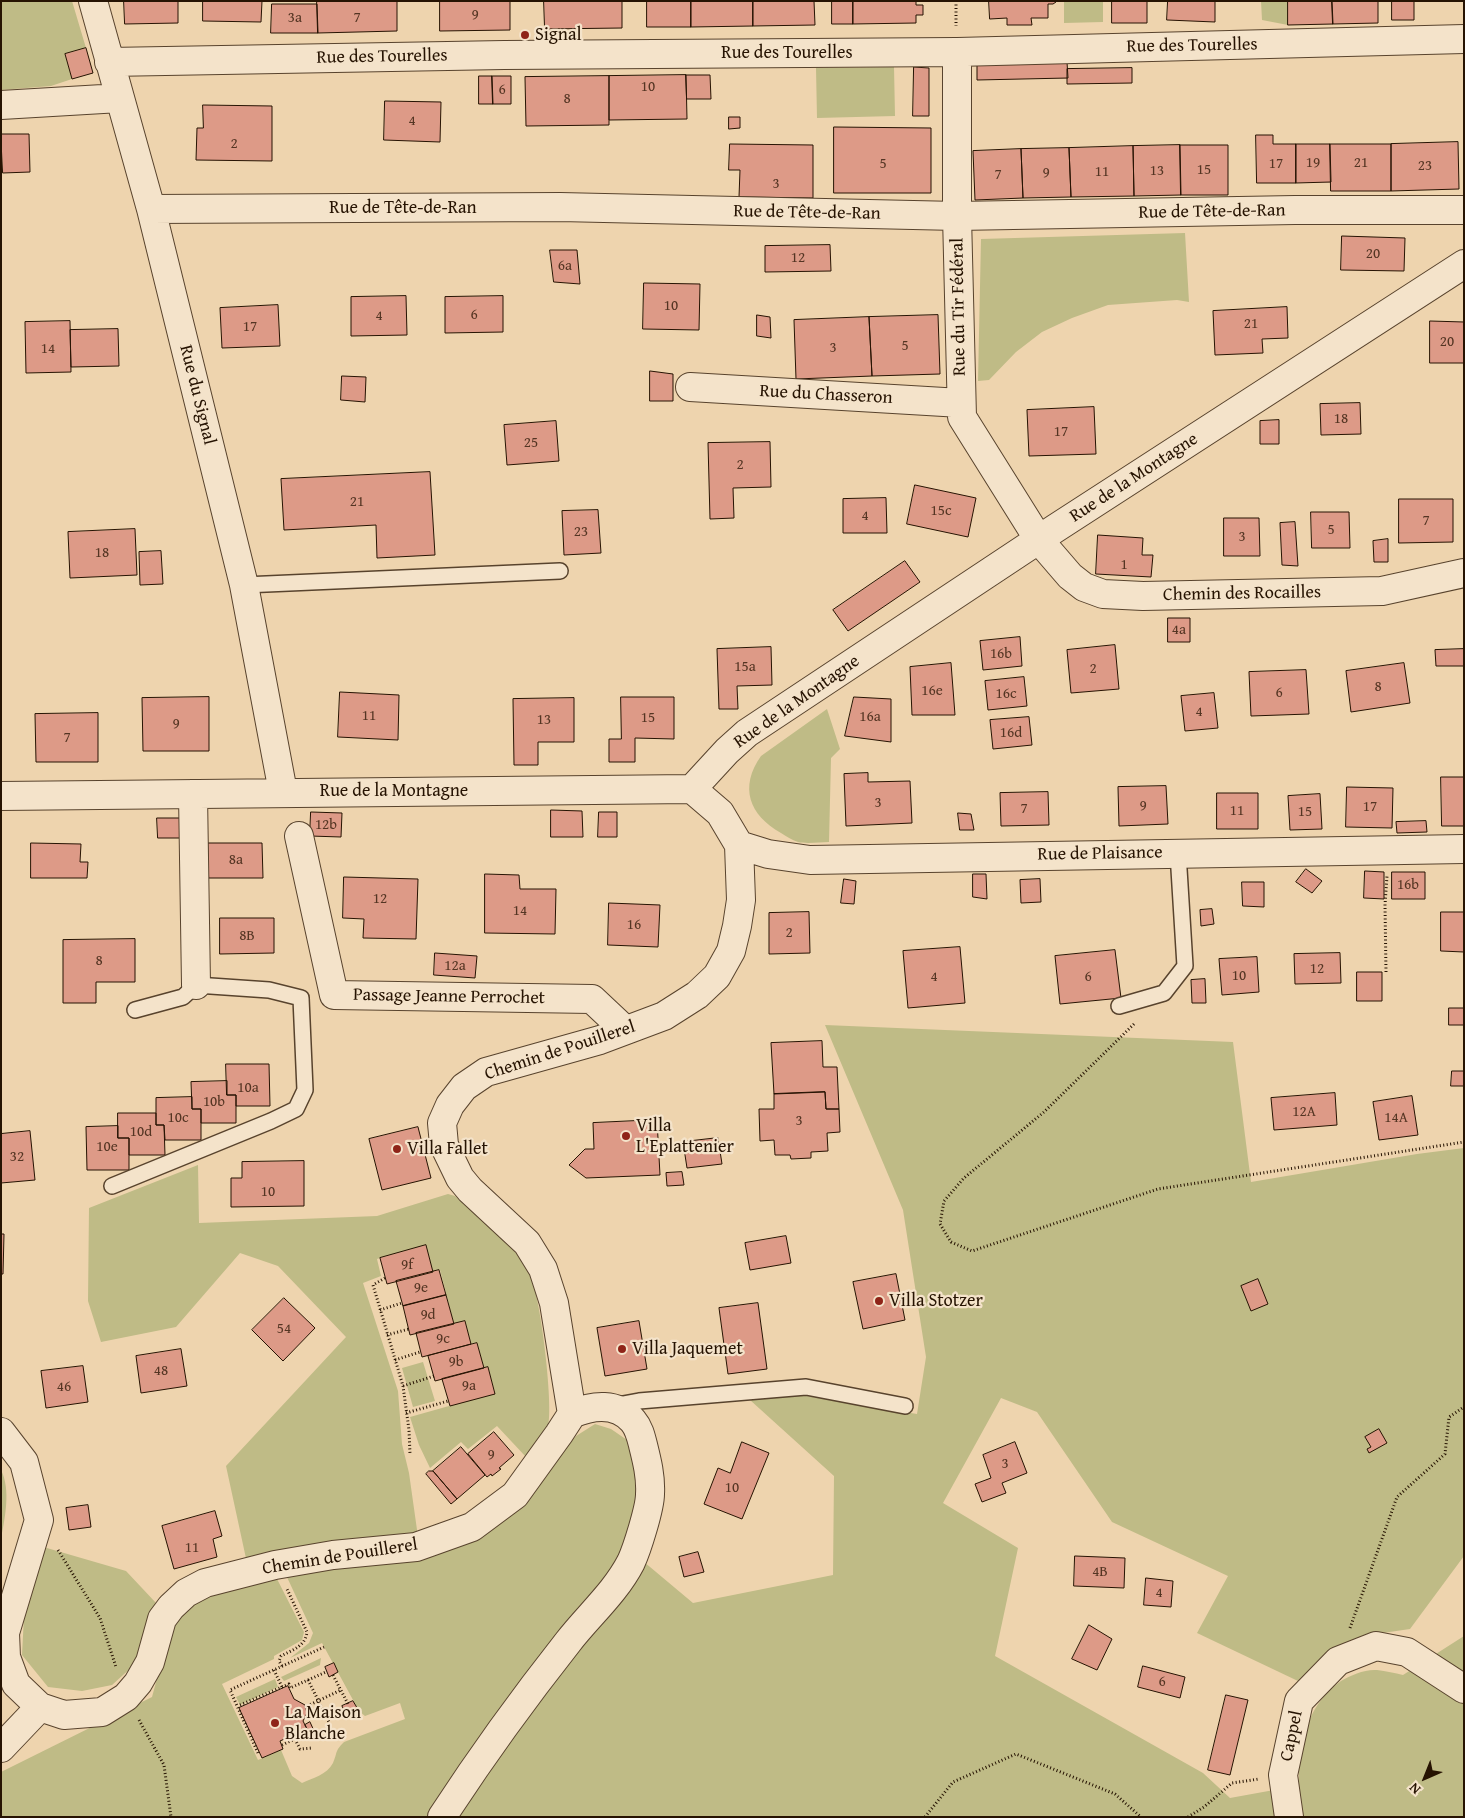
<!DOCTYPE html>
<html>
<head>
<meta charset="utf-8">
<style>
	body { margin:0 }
	#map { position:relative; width:1465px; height:1818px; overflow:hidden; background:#eed4ae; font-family:"Gentium Book Plus",serif }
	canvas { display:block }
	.frame { position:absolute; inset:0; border:2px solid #261302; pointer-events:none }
	.north { position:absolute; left:1400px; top:1753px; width:50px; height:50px; -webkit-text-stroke:4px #f4e3ca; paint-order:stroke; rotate:224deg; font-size:14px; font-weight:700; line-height:20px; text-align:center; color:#261302 }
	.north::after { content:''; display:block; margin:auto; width:18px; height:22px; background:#261302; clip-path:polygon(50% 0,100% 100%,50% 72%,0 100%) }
</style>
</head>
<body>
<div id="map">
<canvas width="1465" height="1818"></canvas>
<div class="frame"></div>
<div class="north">N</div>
</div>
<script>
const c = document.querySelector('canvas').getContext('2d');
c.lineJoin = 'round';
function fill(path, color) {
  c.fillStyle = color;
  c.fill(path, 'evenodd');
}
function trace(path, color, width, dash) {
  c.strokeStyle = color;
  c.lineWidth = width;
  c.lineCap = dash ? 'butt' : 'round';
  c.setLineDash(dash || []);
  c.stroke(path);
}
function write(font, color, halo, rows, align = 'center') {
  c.font = font + ' "Gentium Book Plus",serif';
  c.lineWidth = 4.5;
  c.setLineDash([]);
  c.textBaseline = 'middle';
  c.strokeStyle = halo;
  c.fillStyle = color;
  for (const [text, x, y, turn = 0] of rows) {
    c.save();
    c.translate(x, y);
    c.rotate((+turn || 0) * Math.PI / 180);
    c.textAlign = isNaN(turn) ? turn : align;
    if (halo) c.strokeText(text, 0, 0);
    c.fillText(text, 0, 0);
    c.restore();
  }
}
const green = new Path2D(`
	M1,1H72L86,48L65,54L72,79L51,86L1,90Z
	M1064,1H1103V22L1064,23Z
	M1261,1H1288V25L1262,20Z
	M894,67L895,116L817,118L816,68Z
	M1185,233L1189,302L1177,300L1108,305L1072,318L1042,332L1016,352L989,380L978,381L981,239Z
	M827,709L840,749L831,758L829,842C820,842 807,844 798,842C792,840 786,836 781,833C749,815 739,787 761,756Z
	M825,1025L1233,1042L1251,1182L1417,1154L1464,1148V1556L1410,1629L1362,1636L1329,1652L1298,1681L1197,1633L1228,1576L1112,1522L1037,1412L1001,1398L943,1503L1018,1548L995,1656L1203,1773L1230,1798L1274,1790L1277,1817H1V1772L152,1697L172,1623L181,1609L202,1598L276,1577L304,1632L302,1640L274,1656V1659L222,1684L258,1760L281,1750L292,1776L302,1783C312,1778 327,1775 333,1763C338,1752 334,1752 344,1742L405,1719L400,1703L365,1716L359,1711L322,1643L290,1658L309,1643L313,1633L286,1575L456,1545L562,1452L576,1436L595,1424L611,1429L630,1442L639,1474L637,1507L625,1546L693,1603L833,1575L834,1476L750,1400L800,1395L917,1414L926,1357L903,1210Z
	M198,1165L199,1223L377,1216L448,1194L455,1196C482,1219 512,1242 529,1272C540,1290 554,1407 548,1426C546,1434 532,1449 526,1457L497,1426L468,1449L461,1442L430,1468L419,1445L410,1417L495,1393L488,1367L484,1368L477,1343L471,1344L465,1321L454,1324L440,1270L433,1272L426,1246L380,1258L377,1259L381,1276L363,1283L398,1391L402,1444L409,1473L418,1537L247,1563L226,1466L346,1337L278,1266L240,1253L176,1327L101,1342L88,1301L89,1208Z
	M423,1362L435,1401L413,1407L402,1368Z
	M1,1470C11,1490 5,1517 1,1539Z
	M40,1546L126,1571L157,1604L145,1649L133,1666L112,1685L82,1691L48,1687L22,1655L24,1616Z
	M1464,1636V1817H1301C1296,1770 1297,1711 1341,1681C1351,1675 1365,1669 1377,1670C1386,1671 1395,1673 1403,1675Z
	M321,1658L320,1665L284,1681L281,1677Z
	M275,1679L278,1687L240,1705L236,1697Z`);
const building = new Path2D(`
	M124,1H178V23L125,24Z
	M203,1H262L261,22L203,21Z
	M317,1H397V31L318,33Z
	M440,1H510V30L440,31Z
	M544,1H622V28L545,29Z
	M647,1H691V27H647Z
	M691,1H753V26L691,27Z
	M753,1H814L815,25L753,26Z
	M832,1H853V24H832Z
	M853,1H916V5H923V15H916V23L853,24Z
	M989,1H1056V2L1053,4H1048V18H1031L1032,25H1007V18L990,19Z
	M1112,1H1147V23H1112Z
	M1168,1H1215V22L1167,20Z
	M1288,1H1332L1333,24L1288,25Z
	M1332,1H1378V23L1333,24Z
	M1392,1H1414V20H1392Z
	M272,4H317L318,33H271Z
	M86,48L93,73L72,79L65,54Z
	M1067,62L1068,78L977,80V64Z
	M914,67L929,68V116H913Z
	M1132,68V83L1067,84V69Z
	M686,75L687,119L609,120V76Z
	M686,75H710L711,99H687Z
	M479,76H492L493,104H479Z
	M492,76H511V104H493Z
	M609,76V125L526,126L525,77Z
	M385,101L441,102L440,142L384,140Z
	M203,105L272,106V161L196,160L197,128H203Z
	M729,117H740V128L729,129Z
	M834,127L931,128V193H834Z
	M1,134H29L30,172L3,173Z
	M1256,135H1273V144H1296V183H1257Z
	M1458,142L1459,189L1391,191V144Z
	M730,144L813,145V198L739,197L740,170H729Z
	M1296,144H1330L1331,182L1296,183Z
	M1330,144H1391V191H1331Z
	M1180,145H1228V195H1181Z
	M1180,145L1181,195L1134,196L1133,146Z
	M1133,146L1134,196L1071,197L1069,148Z
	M1069,148L1071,197L1023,198L1021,149Z
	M1021,149L1023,198L975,200L973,151Z
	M1342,236L1405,238L1404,271L1341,270Z
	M830,245L831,271L765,272V246Z
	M550,250H577L580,284L554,282Z
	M644,283L700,284L699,330L643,329Z
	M406,296L407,335L351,336V297Z
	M503,296V332L445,333V297Z
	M278,305L280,346L222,348L220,308Z
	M1287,307L1288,338L1262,339L1263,353L1215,355L1213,311Z
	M757,315L770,317L771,338L757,336Z
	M938,315L940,374L872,376L869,317Z
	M869,317L872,376L796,379L794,320Z
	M70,321L71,372L26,373L25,322Z
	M1430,321L1464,322V363H1430Z
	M118,329L119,366L71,367L70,330Z
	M650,371L673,374V401H650Z
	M342,376L366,377L365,402L341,400Z
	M1360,403L1361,434L1321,435L1320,404Z
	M1094,407L1096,454L1029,456L1027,410Z
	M1279,420V444H1260V421Z
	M556,421L559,461L507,465L504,425Z
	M770,442L771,487L733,488L734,518L710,519L708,443Z
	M430,472L435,555L377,558L376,525L284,530L281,479Z
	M915,485L976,498L968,537L907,524Z
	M886,498L887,533H843V499Z
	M1399,499H1453V542L1399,543Z
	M598,510L601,553L564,555L562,511Z
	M1311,512H1349L1350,548H1312Z
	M1224,518H1259L1260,556H1224Z
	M1295,522L1298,566L1282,565L1280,523Z
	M135,529L137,575L70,578L68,532Z
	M1098,535L1143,538L1142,555H1153L1151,577L1096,574Z
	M1388,539V562H1374L1373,541Z
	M161,551L163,584L140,585L139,552Z
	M905,561L920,582L848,631L833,610Z
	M1168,618H1190V642H1168Z
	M1020,637L1022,666L983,670L980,641Z
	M1115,645L1119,689L1071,693L1067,650Z
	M771,647L772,685L737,686L738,709H719L717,649Z
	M1464,649V666H1436L1435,650Z
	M951,663L955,715H912L910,667Z
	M1404,663L1410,703L1351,712L1346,671Z
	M1306,670L1309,714L1251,716L1249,672Z
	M1024,677L1027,706L988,710L985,681Z
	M340,692L399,695L398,740L338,737Z
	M1214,693L1218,728L1185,731L1181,696Z
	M209,697V751H143L142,698Z
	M621,697H674V739L635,738V762H609V739H621Z
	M854,697L891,699V742L845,736Z
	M574,698V742H538V765H514L513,699Z
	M98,713V762H36L35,714Z
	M1029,717L1032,745L993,749L990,720Z
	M868,773V782L910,781L912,823L846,826L844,774Z
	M1441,777H1464V826H1442Z
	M1166,786L1168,824L1119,826L1118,787Z
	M1347,787L1393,788L1392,828L1346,827Z
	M1048,792L1049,825L1001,826L1000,793Z
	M1217,793H1258V829H1217Z
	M1320,794L1322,829L1290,830L1288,796Z
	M551,810L582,811L583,837H551Z
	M311,812L342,813L341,837L310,836Z
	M599,812H617V837H598Z
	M958,813L971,814L974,830H960Z
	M157,818H182V838H158Z
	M1426,821L1427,832L1397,833L1396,822Z
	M31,843L81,844L80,862H88L87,878H31Z
	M208,843H262L263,878H209Z
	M1306,869L1322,881L1312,893L1296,882Z
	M1365,871L1384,872V899L1364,898Z
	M1392,872H1425V899H1392Z
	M485,874L519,875L520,889H556L555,934L485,933Z
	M973,874H986L987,899L973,897Z
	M344,877L418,879L416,939L363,938L364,919L343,918Z
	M844,879L856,881L854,904L841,903Z
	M1040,879L1041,902L1021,903L1020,880Z
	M1242,882H1264V907L1243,906Z
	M609,903L660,905L658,947L608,945Z
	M1212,909L1214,924L1201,926L1200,910Z
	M809,912L810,953L769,954V913Z
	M1441,912H1464V952L1441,951Z
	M220,918H274V953L220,954Z
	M135,939V982H96V1003H63V940Z
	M960,947L965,1003L908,1008L903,951Z
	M1115,950L1121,998L1060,1004L1055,956Z
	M435,953L477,956L475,978L434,975Z
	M1340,953L1341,983L1295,984L1294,954Z
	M1257,957L1259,992L1222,995L1219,959Z
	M1357,972H1382V1001H1357Z
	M1205,979L1206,1003H1192L1191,980Z
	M1449,1008H1464V1025H1449Z
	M822,1041L823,1067H837L839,1109H826L825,1092L774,1094L771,1043Z
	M226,1064H269L270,1106H236V1095H227Z
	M1452,1071H1464V1086H1451Z
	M227,1081V1095H236V1123H201V1109H192L191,1082Z
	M825,1092L826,1109H839L840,1132L827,1133L828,1151L811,1152V1158L791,1159L790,1155H775L774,1140L760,1141L759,1109H774V1094Z
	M1335,1093L1337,1125L1274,1130L1271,1098Z
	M1412,1096L1418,1135L1379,1140L1373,1102Z
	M192,1097V1109H201V1140H165L164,1125H156V1098Z
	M118,1113H156V1125H164L165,1155H129V1138H118Z
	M657,1120L660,1175L586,1178L569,1165L585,1149H594L593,1123Z
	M118,1126V1138H129V1170H87L86,1127Z
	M418,1127L431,1178L382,1190L369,1139Z
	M30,1131L35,1180L1,1183V1134Z
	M718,1138L722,1164L687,1168L683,1142Z
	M304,1161V1206L231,1207V1178H242V1162Z
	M682,1172L684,1185L667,1186L666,1173Z
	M1,1234H4L3,1274H1Z
	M786,1236L791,1263L750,1270L745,1243Z
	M426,1245L433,1272L387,1284L380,1258Z
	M439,1270L446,1295L403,1306L396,1281Z
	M896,1274L905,1320L863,1329L853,1282Z
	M1258,1279L1268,1304L1251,1311L1241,1286Z
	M446,1295L454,1324L410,1335L403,1306Z
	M284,1298L315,1328L283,1361L252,1330Z
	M758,1303L767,1369L728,1374L719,1308Z
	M465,1321L471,1344L422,1357L416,1333Z
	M639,1321L647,1369L605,1376L597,1328Z
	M477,1343L484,1368L435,1381L428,1356Z
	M181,1349L187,1386L141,1393L136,1356Z
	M83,1366L88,1402L46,1408L41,1371Z
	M488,1367L495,1394L450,1406L442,1379Z
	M1379,1429L1387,1443L1369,1453L1367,1449L1371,1447L1365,1437Z
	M494,1432L514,1455L499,1468L501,1469L492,1476L491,1474L487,1477L468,1454Z
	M742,1442L769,1453L742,1519L704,1504L718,1468L730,1473Z
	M1015,1442L1027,1473L1002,1483L1006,1493L982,1502L975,1484L991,1478L983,1455Z
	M461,1447L485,1475L457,1499L433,1471Z
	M429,1471H433L457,1499L451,1504L426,1474Z
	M88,1505L91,1527L69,1530L66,1508Z
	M215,1511L222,1536L213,1539L217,1557L174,1569L162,1526Z
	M698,1552L704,1572L684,1577L679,1557Z
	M1075,1556L1125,1558L1124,1588L1074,1586Z
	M1146,1578L1173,1581L1171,1607L1144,1605Z
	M1089,1625L1112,1639L1097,1670L1072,1659Z
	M334,1663L338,1672L329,1677L325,1667Z
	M1143,1666L1185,1677L1180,1698L1138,1687Z
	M288,1686L294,1699L305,1705L307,1713L303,1721L307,1729L280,1741L283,1749L262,1758L239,1708Z
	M1226,1695L1248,1700L1230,1775L1208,1770Z
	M353,1701L359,1711L347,1717L342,1706Z
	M310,1722L315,1733L305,1738L302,1732L307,1729L305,1725Z`);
const path = new Path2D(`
	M956,1V26
	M1386,972L1385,905L1387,876
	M1134,1024L1044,1112L964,1178L944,1201L940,1224L951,1242L972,1251L1158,1189L1464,1142
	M385,1278L373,1285L403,1386L409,1430L410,1454
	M380,1310L402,1303
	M387,1335L409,1329
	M395,1360L420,1352
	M403,1386L434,1376
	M406,1413L448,1401
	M58,1550L100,1618L116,1667
	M1350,1628L1397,1497L1445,1454L1449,1417L1464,1407
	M282,1666L279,1661L281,1656C292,1650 305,1647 307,1632L287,1589
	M274,1670L282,1687
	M333,1675L348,1704
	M308,1680L326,1672
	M240,1705L289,1684L290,1688L308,1680L329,1722
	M307,1706L341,1690
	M139,1720L164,1765L171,1817
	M295,1739L300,1749L312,1748
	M282,1745L303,1735
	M258,1753L230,1690L324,1647
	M925,1817L953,1782L1016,1754L1115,1794L1141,1817
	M1188,1817L1204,1807L1232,1783L1259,1779`);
const service = new Path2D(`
	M244,585L560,571
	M1119,1006L1164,993L1185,966L1178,853
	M112,1186L271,1121L296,1109L305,1090L301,998L269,990L196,985L183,997L135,1010
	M612,1406L639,1401L806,1387L905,1406`);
const minor = new Path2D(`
	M93,1L151,209L244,585L283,792
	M957,52V216L962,417L1039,540L1070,576L1084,587L1103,594L1143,596L1382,591L1464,573
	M109,62L504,55L957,52L1464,39
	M1,105L120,98
	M151,209L560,207L957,216L1295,210H1464
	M690,387L961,403
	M193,794L196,985
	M1,796L692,789L727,751L747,733L1056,528L1464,264
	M299,836L334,995L592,999L625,1030
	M739,845L768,854L810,860L1464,849
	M1,1432L24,1462L39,1520L5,1633L6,1657L16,1684L40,1707L64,1715L102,1712L126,1697L138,1683L150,1662L162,1619L171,1607L186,1593L205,1583L275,1565L333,1555L416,1547L472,1527L515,1495L559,1434L572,1414L554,1303L543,1269L527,1243L470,1190L460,1178L444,1145L442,1123L450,1105L464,1087L486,1072L600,1040L664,1016L697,995L717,976L731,951L737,926L741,900L739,845L720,813L692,789
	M1,1748L40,1707
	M442,1817C481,1757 523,1699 568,1642C588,1616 615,1593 631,1562C637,1549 650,1508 650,1494C651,1477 647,1461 643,1445C641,1437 639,1428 633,1421C617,1402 593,1405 572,1414
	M1289,1817L1283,1775L1299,1701L1338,1661L1376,1646L1407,1652L1464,1689`);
const markers = [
	[525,35,5,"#8f2418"],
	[626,1136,5,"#8f2418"],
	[397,1149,5,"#8f2418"],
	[879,1301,5,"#8f2418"],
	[622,1349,5,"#8f2418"],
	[275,1723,5,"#8f2418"]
];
const numberNames = [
	["9",475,15],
	["3a",295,18],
	["7",357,18],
	["10",648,87],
	["6",502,90],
	["8",567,99],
	["4",412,121],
	["2",234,144],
	["19",1313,163],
	["21",1361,163],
	["5",883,164],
	["17",1276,164],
	["23",1425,166],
	["15",1204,170],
	["13",1157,171],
	["11",1102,172],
	["9",1046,173],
	["7",998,175],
	["3",776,184],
	["20",1373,254],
	["12",798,258],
	["6a",565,266],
	["10",671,306],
	["6",474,315],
	["4",379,316],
	["21",1251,324],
	["17",250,327],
	["20",1447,342],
	["5",905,346],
	["3",833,348],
	["14",48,349],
	["18",1341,419],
	["17",1061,432],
	["25",531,443],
	["2",740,465],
	["21",357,502],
	["15c",941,511],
	["4",865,516],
	["7",1426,521],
	["5",1331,530],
	["23",581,532],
	["3",1242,537],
	["18",102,553],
	["1",1124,565],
	["4a",1179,630],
	["16b",1001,654],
	["15a",745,667],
	["2",1093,669],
	["8",1378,687],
	["16e",932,691],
	["6",1279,693],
	["16c",1006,694],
	["4",1199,712],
	["11",369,716],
	["16a",870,717],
	["15",648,718],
	["13",544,720],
	["9",176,724],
	["16d",1011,733],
	["7",67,738],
	["3",878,803],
	["9",1143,806],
	["17",1370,807],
	["7",1024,809],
	["11",1237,811],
	["15",1305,812],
	["12b",326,825],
	["8a",236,860],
	["16b",1408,885],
	["12",380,899],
	["14",520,911],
	["16",634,925],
	["2",789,933],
	["8B",247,936],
	["8",99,961],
	["12a",455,966],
	["12",1317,969],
	["10",1239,976],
	["4",934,977],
	["6",1088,977],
	["10a",248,1088],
	["10b",214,1102],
	["12A",1304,1112],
	["10c",178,1118],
	["14A",1396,1118],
	["3",799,1121],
	["10d",141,1132],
	["10e",107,1147],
	["32",17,1157],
	["10",268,1192],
	["9f",407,1265],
	["9e",421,1288],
	["9d",428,1315],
	["54",284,1329],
	["9c",443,1339],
	["9b",456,1362],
	["48",161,1371],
	["9a",469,1386],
	["46",64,1387],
	["9",491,1455],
	["3",1005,1464],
	["10",732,1488],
	["11",192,1548],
	["4B",1100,1572],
	["4",1159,1593],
	["6",1162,1682]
];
const poiNames = [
	["Signal",535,35],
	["Villa",636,1126],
	["L'Eplattenier",636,1147],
	["Villa Fallet",407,1149],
	["Villa Stotzer",889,1301],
	["Villa Jaquemet",632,1349],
	["La Maison",285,1713],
	["Blanche",285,1734]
];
const streetNames = [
	["Rue des Tourelles",1192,46,-1],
	["Rue des Tourelles",787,53],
	["Rue des Tourelles",382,57,-1],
	["Rue de Tête-de-Ran",403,208],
	["Rue de Tête-de-Ran",1212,212,-1],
	["Rue de Tête-de-Ran",807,213,1],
	["Rue du Tir Fédéral",959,307,-91],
	["Rue du Signal",197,395,76],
	["Rue du Chasseron",826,395,3],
	["Rue de la Montagne",1134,478,-33],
	["Chemin des Rocailles",1242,594,-1],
	["Rue de la Montagne",797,702,-35],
	["Rue de la Montagne",394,791],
	["Rue de Plaisance",1100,854,-1],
	["Passage Jeanne Perrochet",449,997,1],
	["Chemin de Pouillerel",560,1051,-18],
	["Chemin de Pouillerel",340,1557,-9],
	["Cappel",1292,1736,-78]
];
fill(green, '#bfbb86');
fill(building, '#dd9a87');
trace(building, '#261302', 1);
trace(service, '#58432d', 18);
trace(minor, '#58432d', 30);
trace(path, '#261302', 3, [1, 2.5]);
trace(service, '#f4e3ca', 15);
trace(minor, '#f4e3ca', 28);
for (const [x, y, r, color] of markers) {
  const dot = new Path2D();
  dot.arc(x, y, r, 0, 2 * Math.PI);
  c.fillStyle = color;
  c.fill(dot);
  trace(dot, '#f4e3ca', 2);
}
write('15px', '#543523', null, numberNames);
write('18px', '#261302', '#f4e3ca', poiNames, 'left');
write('18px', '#261302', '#f4e3ca', streetNames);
</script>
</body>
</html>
